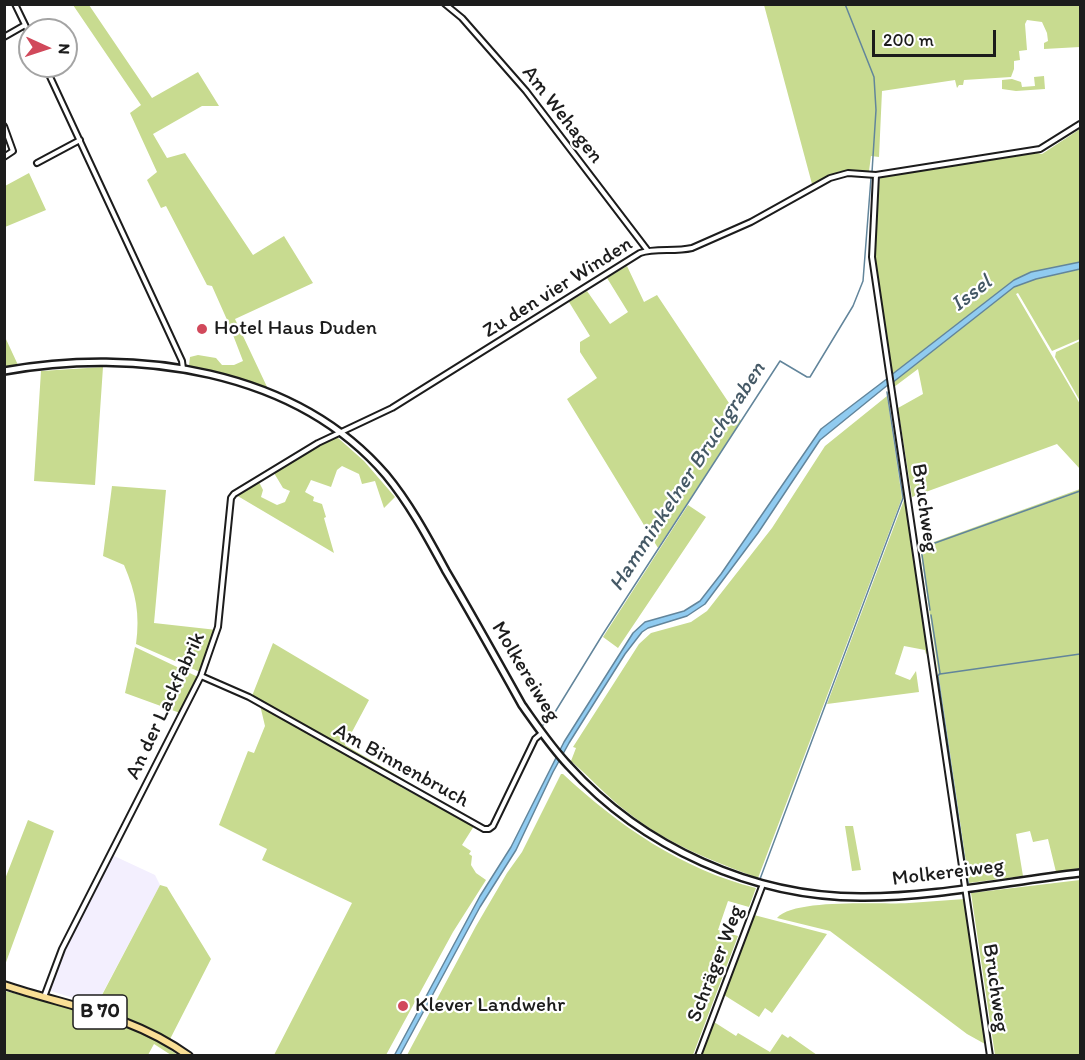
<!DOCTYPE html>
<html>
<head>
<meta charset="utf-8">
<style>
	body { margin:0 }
	#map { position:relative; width:1085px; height:1060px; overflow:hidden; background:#fff; font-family:Itim,sans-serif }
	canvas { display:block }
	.frame { position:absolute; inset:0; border:6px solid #1c1c1c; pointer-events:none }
	.north { position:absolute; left:18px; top:18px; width:60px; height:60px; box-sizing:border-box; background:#fff; border:2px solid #a4a4a4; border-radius:50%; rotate:93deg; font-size:16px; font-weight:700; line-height:24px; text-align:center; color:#1c1c1c }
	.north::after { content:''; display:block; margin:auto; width:21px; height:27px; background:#d1495b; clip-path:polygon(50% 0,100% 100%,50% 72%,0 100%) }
	.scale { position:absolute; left:872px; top:30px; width:124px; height:27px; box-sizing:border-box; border:3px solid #1c1c1c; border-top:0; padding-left:8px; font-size:18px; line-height:21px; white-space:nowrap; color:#1c1c1c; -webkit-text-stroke:4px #fff; paint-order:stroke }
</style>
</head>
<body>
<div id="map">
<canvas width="1085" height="1060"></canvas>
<div class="frame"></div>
<div class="north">N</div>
<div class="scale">200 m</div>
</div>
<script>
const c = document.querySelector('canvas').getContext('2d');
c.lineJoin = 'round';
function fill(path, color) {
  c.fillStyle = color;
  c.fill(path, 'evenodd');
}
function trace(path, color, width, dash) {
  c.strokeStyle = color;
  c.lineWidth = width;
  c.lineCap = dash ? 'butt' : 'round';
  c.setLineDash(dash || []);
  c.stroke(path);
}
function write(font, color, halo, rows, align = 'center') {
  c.font = font + ' Itim,sans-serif';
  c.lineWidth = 4.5;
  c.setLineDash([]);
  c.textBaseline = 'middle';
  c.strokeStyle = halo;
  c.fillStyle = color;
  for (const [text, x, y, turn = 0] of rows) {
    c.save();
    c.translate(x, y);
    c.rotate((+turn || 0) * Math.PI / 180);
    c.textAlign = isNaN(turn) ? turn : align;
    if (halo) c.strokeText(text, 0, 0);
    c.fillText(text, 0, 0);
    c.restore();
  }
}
const built = new Path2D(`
	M112,855L155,875L160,885L100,998L89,1003L48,990L58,963Z`);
const green = new Path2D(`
	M73,5H89L152,98L198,72L219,106H202L153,134L167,158L185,153L253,255L284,236L313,283L235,319L268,389L224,375L192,367L189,365L190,357L198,355L216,358L222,365H234L243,361L228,322L212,286L207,285L166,206L161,208L147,180L157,172L130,113L141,105Z
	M764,5H1080V47L1044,49V43L1048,41L1047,33L1042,22L1027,20L1025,24L1027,50L1019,51L1020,60L1014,61V69L1011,77L964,80L963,85H959L957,88L955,80L882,91L879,157L871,156L869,171H840L812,184Z
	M1044,76L1045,89L1016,91L1002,89V80L1012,79L1021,82L1022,87L1035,86L1034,77Z
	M1080,129V262L1031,272L1014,280L890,376L873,248L880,177L1037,153L1042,154Z
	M29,173L46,210L5,227V186Z
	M627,266L644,302L657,295L741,421L658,548L567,399L597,378L580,352V342L590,336L569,302L587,291L610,324L628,312L607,278Z
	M1080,269V339L1052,351L1018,293L1016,294L1080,404V469L1057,444L912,497L898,408L923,394L918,369L894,387L893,381L1014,287L1036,279Z
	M5,337L18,365L5,367Z
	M1080,341V401L1055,357L1056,352Z
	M103,367L95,485L34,481L41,371Z
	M887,396L902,498L758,878C712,861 665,843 626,811C606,796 590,777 571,761L576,748L573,747L639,644L651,633L691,622L707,611L772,528L825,446Z
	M337,437L364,461L395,497L384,508L375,481L362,484L359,474L342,466L337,470L331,487L311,480L305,492L314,497L313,501L322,504L326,517L324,518L334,553L236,495L259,482L263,490L261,497L277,505L285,502L290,491L283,488L274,473L317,445Z
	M895,438H898L929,652L926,654L925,650L904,646L895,674L910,680L916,671L919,692L827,704L904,500Z
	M112,486L166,490L154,623L217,630L200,672L136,644C140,614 136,593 124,565L103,556Z
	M1080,489V868L1056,872L1048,839L1033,842L1030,831L1016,834L1023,876L969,883L920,547Z
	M688,505L706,517L618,648L603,637Z
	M273,643L369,700L345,745L405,780L401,787L474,826L462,845L471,851L469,854L472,856L471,865L476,873L486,880L453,932L386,1055H274L352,903L262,860L267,849L219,825L248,751L254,753L265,726L260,705L322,742L324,739L252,696Z
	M135,647L198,677L180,713L125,693Z
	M561,774H563C619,826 681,869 756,888L749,907L728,901L718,930L738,936L693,1055H407L476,926L507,873L522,852Z
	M28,820L54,831L5,965V879Z
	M845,826H853L861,870L852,871Z
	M1080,880V1055H995L971,893Z
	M160,885L167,887L211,959L166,1047L178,1055H171L154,1044L148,1055L5,1056V991L82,1010L92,1014Z
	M965,899L985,1044L967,1034L830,931L777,918C795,898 881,905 909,903C928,902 946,900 965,899Z
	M754,915L827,934L772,1013L765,1008L759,1017L724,995Z
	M714,1022L736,1036L738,1033L770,1052L782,1034L788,1038L790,1036L817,1055H701Z`);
const water = new Path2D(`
	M1080,262V269L1036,279L1014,287L892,383L890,376L1014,280L1031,272Z
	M888,378L889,384L820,440L758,533L705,604L687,616L648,628L642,632L625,654L569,743L553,772L516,850L480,907L400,1055L394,1056L480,896L511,847L564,742L633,633L645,622L684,611L700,601L721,574L821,429Z`);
const stream = new Path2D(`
	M845,4L874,77L876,110L872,172
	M930,610L921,548L1080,491
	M931,615L940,673L938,676L968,883
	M940,674L1080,654
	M543,725L552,717L603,634L780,361L807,377H810L853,306L863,281L871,178
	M760,879L903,498L887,392`);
const minor = new Path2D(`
	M15,4L30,35
	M445,4L462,18L526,91L648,251
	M4,37L25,25
	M45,66L164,322L182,361L183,369
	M4,126L13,151L4,157
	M37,163L80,140
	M876,175L872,257L990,1056
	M201,676L249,697L484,829H489L493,826L535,739L542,733
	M44,997L62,949L201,676L218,627L231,498L234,494L318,443L392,408L640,253C656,248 674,252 692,248L751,222L830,178L848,173L876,175L1040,149L1080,124
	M698,1056L763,884`);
const secondary = new Path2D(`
	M4,371C135,347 295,369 386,475C410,504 428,538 446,571C472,615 497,660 522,705C537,726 551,747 569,766C642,847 754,898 864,897C936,897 1009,881 1080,873`);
const primary = new Path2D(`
	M4,985C70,1007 130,1014 189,1056`);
const markers = [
	[202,329,6,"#d1495b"],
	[403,1006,6,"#d1495b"]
];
const shields = [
	[100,1012,54]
];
const shieldNames = [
	["B 70",100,1012]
];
const streetNames = [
	["Am Wehagen",562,115,52],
	["Zu den vier Winden",558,288,-32],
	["Bruchweg",924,508,82],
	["Molkereiweg",525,672,59],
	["An der Lackfabrik",166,706,-65],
	["Am Binnenbruch",401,766,29],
	["Molkereiweg",948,873,-7],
	["Schräger Weg",716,964,-69],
	["Bruchweg",995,988,82]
];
const poiNames = [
	["Hotel Haus Duden",214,329],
	["Klever Landwehr",415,1006]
];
const waterNames = [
	["Issel",972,294,-38],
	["Hamminkelner Bruchgraben",688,477,-57]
];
fill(built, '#f3effe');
fill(green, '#c8db90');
fill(water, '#90cbf0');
trace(water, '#62859b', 1.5);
trace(stream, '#62859b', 1.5);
trace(minor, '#1c1c1c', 8);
trace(secondary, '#1c1c1c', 10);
trace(primary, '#1c1c1c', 10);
trace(minor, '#fff', 4);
trace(secondary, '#fff', 5);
trace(primary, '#f9df96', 6);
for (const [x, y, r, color] of markers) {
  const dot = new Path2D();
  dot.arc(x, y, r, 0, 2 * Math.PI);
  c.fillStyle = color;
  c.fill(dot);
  trace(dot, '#fff', 2);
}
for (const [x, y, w] of shields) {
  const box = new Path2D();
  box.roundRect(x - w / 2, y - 17, w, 34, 4.5);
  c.fillStyle = '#fff';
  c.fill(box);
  trace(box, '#1c1c1c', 1.5);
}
write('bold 20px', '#1c1c1c', null, shieldNames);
write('21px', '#1c1c1c', '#fff', streetNames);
write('21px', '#1c1c1c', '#fff', poiNames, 'left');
write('italic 22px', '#455966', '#fff', waterNames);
</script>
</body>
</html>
